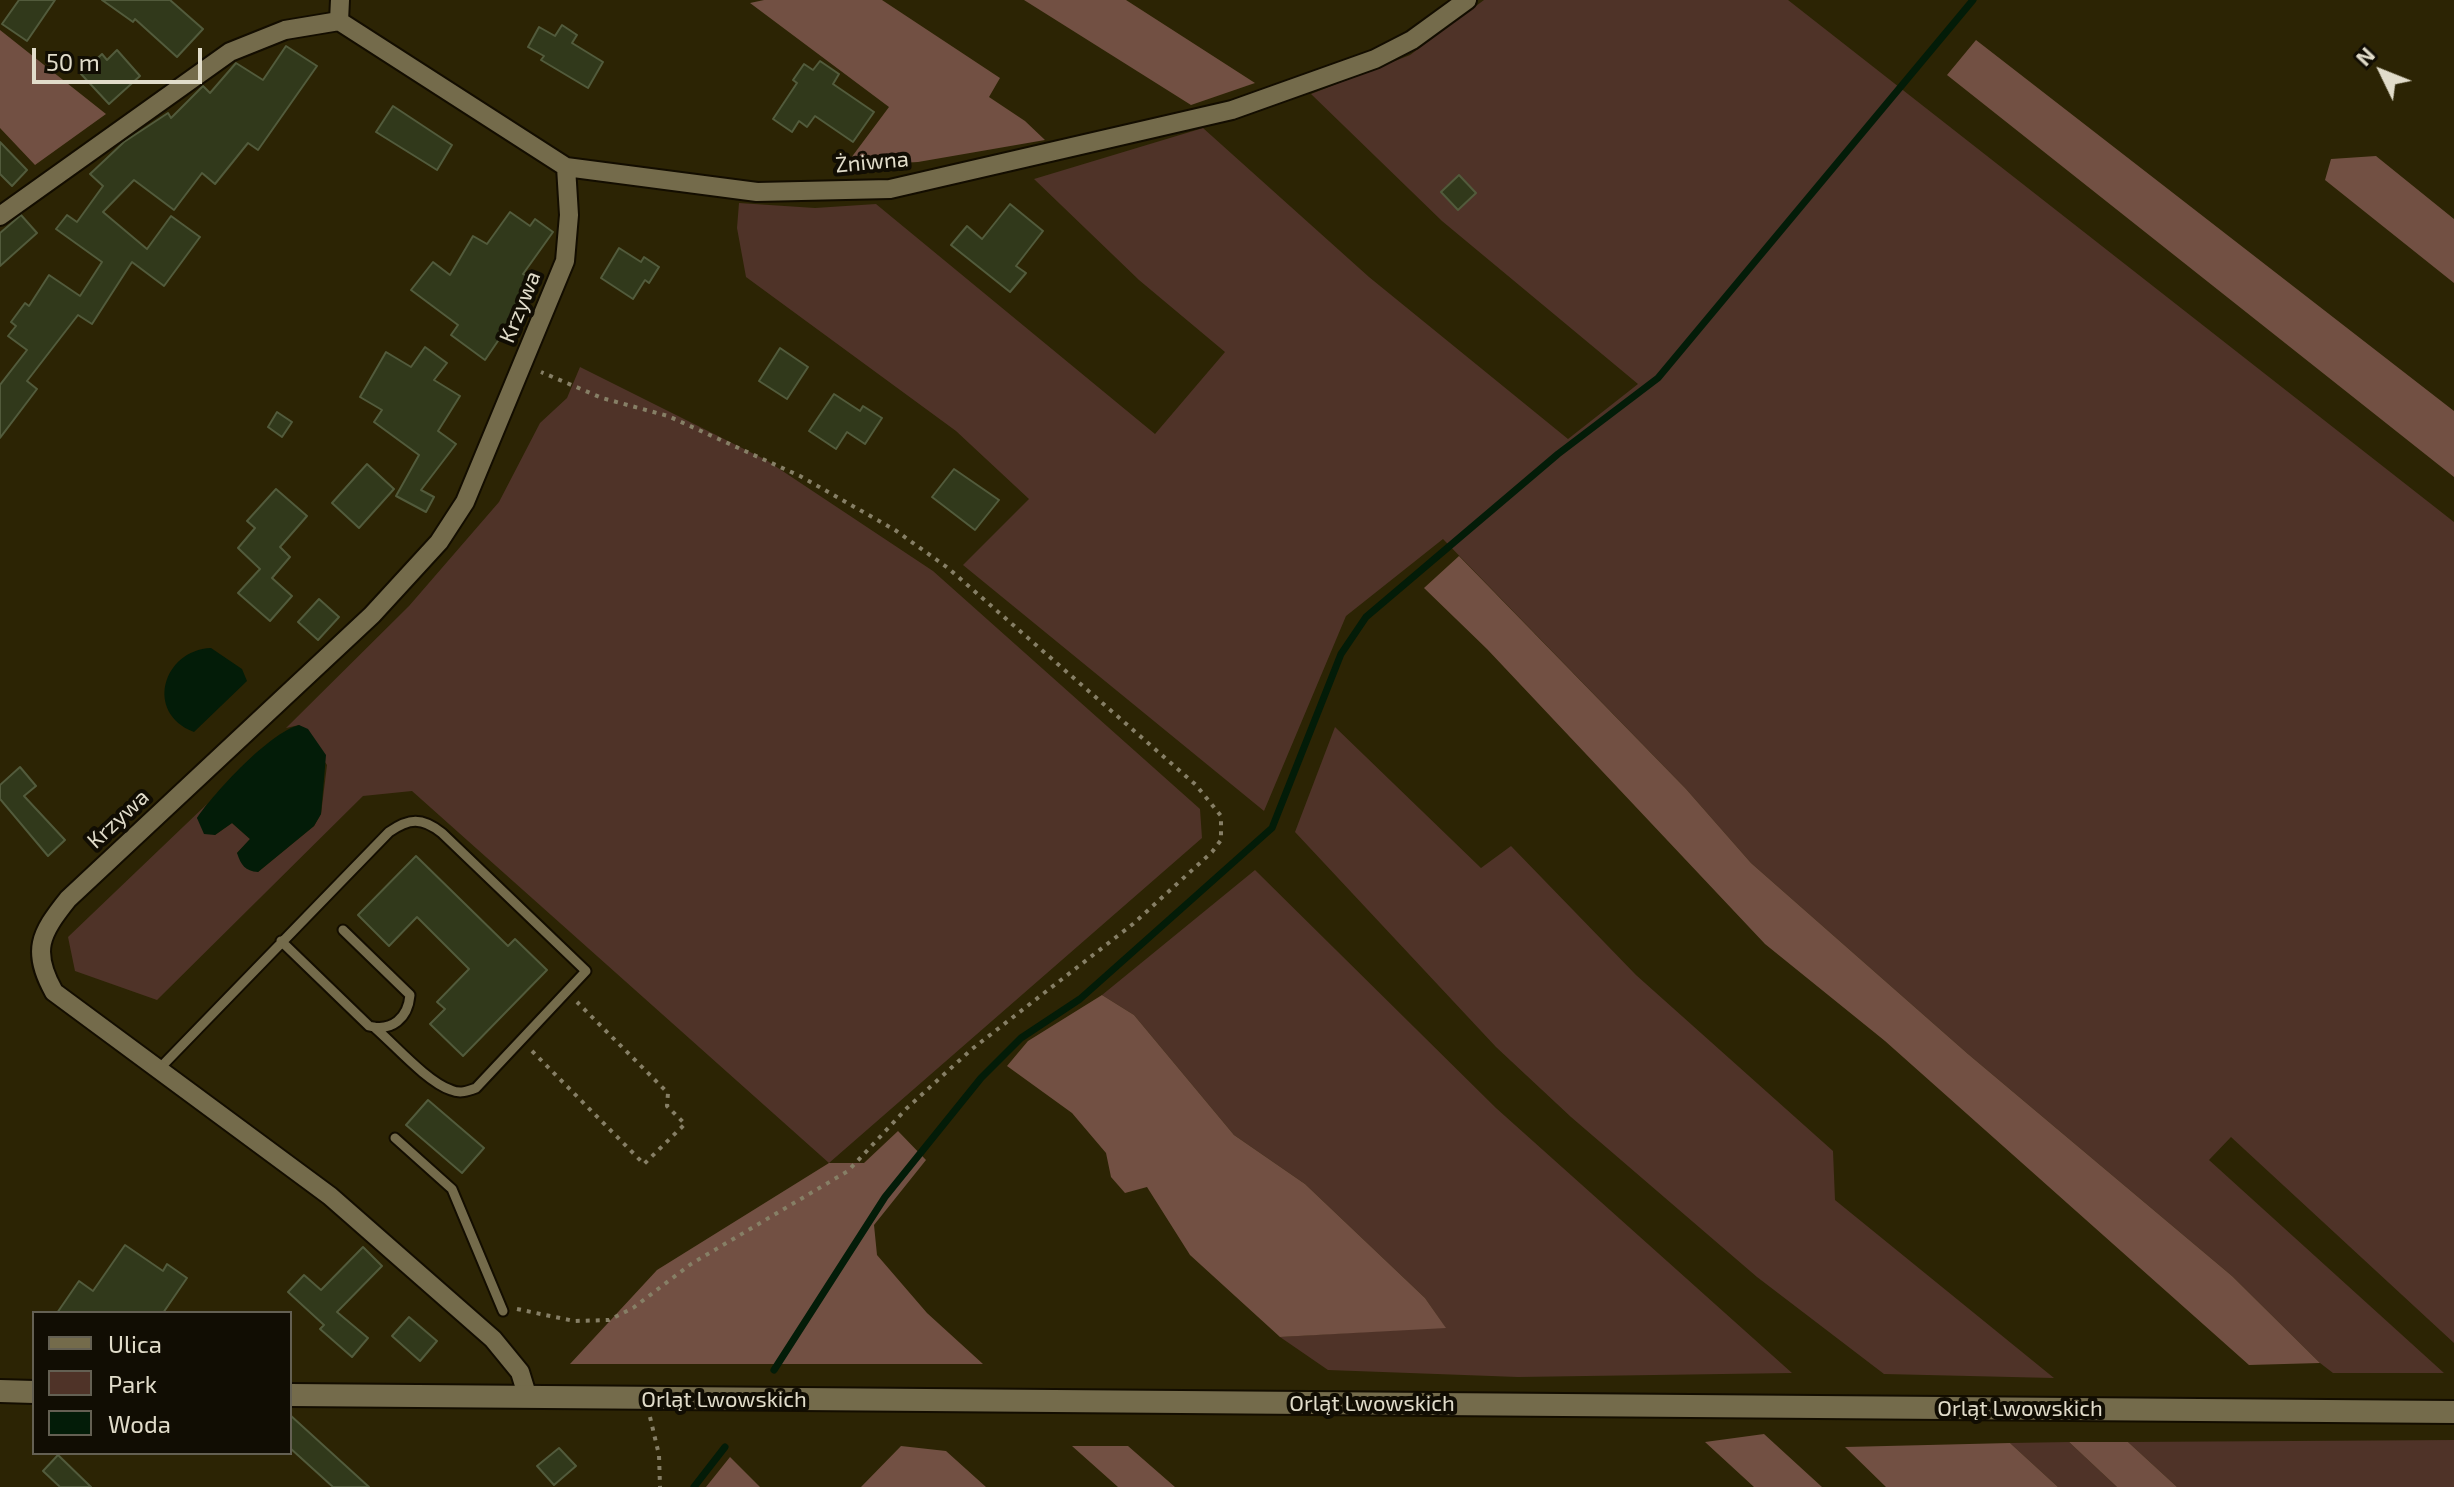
<!DOCTYPE html>
<html>
<head>
<meta charset="utf-8">
<style>
	body { margin:0 }
	#map { position:relative; width:2454px; height:1487px; overflow:hidden; background:#2c2404; font-family:"Exo 2",sans-serif }
	canvas { display:block }
	.legend { position:absolute; left:32px; top:1311px; width:260px; height:144px; box-sizing:border-box; background:#110d03; border:2px solid #646053; margin:0; padding:10px 14px; list-style:none; font-size:24px; color:#e1dcca }
	.legend li { display:flex; align-items:center; gap:16px; height:40px }
	.legend b { width:40px; border:2px solid #646053 }
	.north { position:absolute; left:2342px; top:32px; width:80px; height:80px; -webkit-text-stroke:6px #110d03; paint-order:stroke; rotate:313deg; font-size:22px; font-weight:700; line-height:32px; text-align:center; color:#e1dcca }
	.north::after { content:''; display:block; margin:auto; width:28px; height:36px; background:#e1dcca; clip-path:polygon(50% 0,100% 100%,50% 72%,0 100%) }
	.scale { position:absolute; left:32px; top:48px; width:170px; height:36px; box-sizing:border-box; border:4px solid #e1dcca; border-top:0; padding-left:10px; font-size:24px; line-height:28px; white-space:nowrap; color:#e1dcca; -webkit-text-stroke:6px #110d03; paint-order:stroke }
</style>
</head>
<body>
<div id="map">
<canvas width="2454" height="1487"></canvas>
<ul class="legend">
<li><b style="height:10px;background:#746b4b"></b>Ulica</li>
<li><b style="height:22px;background:#4f3328"></b>Park</li>
<li><b style="height:22px;background:#031c08"></b>Woda</li>
</ul>
<div class="north">N</div>
<div class="scale">50 m</div>
</div>
<script>
const c = document.querySelector('canvas').getContext('2d');
c.lineJoin = 'round';
function fill(path, color) {
  c.fillStyle = color;
  c.fill(path, 'evenodd');
}
function trace(path, color, width, dash) {
  c.strokeStyle = color;
  c.lineWidth = width;
  c.lineCap = dash ? 'butt' : 'round';
  c.setLineDash(dash || []);
  c.stroke(path);
}
function write(font, color, halo, rows, align = 'center') {
  c.font = font + ' "Exo 2",sans-serif';
  c.lineWidth = 8;
  c.setLineDash([]);
  c.textBaseline = 'middle';
  c.strokeStyle = halo;
  c.fillStyle = color;
  for (const [text, x, y, turn = 0] of rows) {
    c.save();
    c.translate(x, y);
    c.rotate((+turn || 0) * Math.PI / 180);
    c.textAlign = isNaN(turn) ? turn : align;
    if (halo) c.strokeText(text, 0, 0);
    c.fillText(text, 0, 0);
    c.restore();
  }
}
const green = new Path2D(`
	M1484,0H1788L2454,522V1343L2231,1137L2209,1160L2444,1373H2333L2320,1363L2232,1276L1968,1054L1751,863L1686,789L1443,539L1346,616L1264,811L963,565L1029,499L956,431L746,277L737,228L739,203L815,208L876,204L1155,434L1225,352L1139,280L1034,179L1203,128L1369,277L1568,439L1638,384L1442,221L1311,94L1410,55Z
	M580,367L766,460L933,571L1200,809L1202,838L829,1163L412,791L363,796L157,1000L75,971L68,937L207,804L197,818L215,835L232,823L250,839L237,853L258,872L314,826L321,814L327,765L299,725L286,728L409,606L499,502L540,423L567,398Z
	M1335,727L1481,868L1511,846L1636,975L1833,1151L1835,1200L2054,1378L1884,1374L1757,1277L1571,1117L1496,1047L1295,832Z
	M1255,870L1496,1108L1792,1373L1518,1377L1328,1370L1280,1337L1445,1327L1425,1298L1305,1184L1234,1135L1134,1015L1102,995Z
	M2454,1440V1487H2177L2128,1442Z
	M2069,1442L2117,1487H2058L2010,1443Z`);
const forest = new Path2D(`
	M764,0H882L1000,78L989,97L1025,121L1045,140L918,162L845,166L889,107L750,3Z
	M1024,0H1126L1255,83L1191,105Z
	M0,30L106,114L35,165L0,128Z
	M1976,40L2454,411V477L1947,75Z
	M2376,156L2454,219V283L2325,180L2331,159Z
	M1459,556L1686,789L1751,863L1968,1054L2232,1276L2320,1363L2249,1365L1885,1041L1765,944L1487,649L1424,588Z
	M1102,995L1134,1015L1234,1135L1305,1184L1425,1298L1446,1328L1280,1337L1190,1255L1147,1187L1125,1193L1111,1177L1106,1153L1072,1113L1007,1066L1028,1041Z
	M898,1131L926,1160L874,1225L877,1255L927,1313L983,1364H570L657,1270L829,1163H864Z
	M1764,1434L1822,1487H1754L1705,1442Z
	M2069,1442H2128L2177,1487H2117Z
	M2010,1443L2058,1487H1886L1845,1447Z
	M901,1446L946,1451L986,1487H861Z
	M1072,1446H1128L1175,1487H1118Z
	M730,1457L760,1487H706Z`);
const water = new Path2D(`
	M211,648L242,669L247,681L194,732C144,713 163,650 211,648Z
	M299,725L308,729L326,755L321,814L314,826L258,872C245,871 241,865 237,853L250,839L232,823L215,835L204,834L197,818C215,792 269,733 299,725Z`);
const stream = new Path2D(`
	M774,1370L885,1197L981,1078L1021,1038L1080,999L1272,828L1341,654L1366,617L1558,454L1658,378L1973,0
	M694,1487L725,1447`);
const building = new Path2D(`
	M19,0H55L27,41L2,24Z
	M102,0H170L203,29L177,57L135,19L133,22Z
	M562,25L577,35L572,43L603,62L588,88L541,60L544,56L528,47L539,27L555,36Z
	M286,46L317,66L258,150L248,143L215,184L202,173L174,210L134,180L103,212L147,249L171,216L200,237L164,286L132,262L92,324L78,315L27,381L37,389L0,438V385L27,350L8,336L16,326L11,322L25,303L29,306L49,275L80,296L102,262L56,229L67,215L77,222L103,186L90,174L124,142L168,113L171,118L203,86L210,93L236,63L263,80Z
	M117,50L140,76L109,104L81,74L102,54L107,60Z
	M820,61L839,74L833,84L874,112L853,142L815,116L807,127L799,121L792,132L773,119L797,83L793,80L804,64L813,70Z
	M393,106L452,145L437,170L376,132Z
	M0,142L27,170L12,186L0,174Z
	M1459,175L1476,193L1458,210L1441,192Z
	M1010,204L1043,231L1016,266L1026,273L1010,292L951,245L967,226L982,239Z
	M510,212L530,226L535,219L553,232L523,274L530,278L502,335L485,360L451,335L458,325L411,290L433,262L450,275L473,236L487,244Z
	M21,215L37,233L0,266V233Z
	M619,248L641,262L644,257L659,267L649,283L645,280L633,299L601,278Z
	M425,347L447,363L434,380L460,396L438,431L456,444L421,490L434,497L426,512L396,496L419,455L374,422L382,410L360,397L386,352L411,367Z
	M780,348L808,367L787,399L759,381Z
	M834,394L860,411L863,406L882,418L865,444L847,432L836,449L809,431Z
	M277,412L292,422L282,437L268,427Z
	M367,464L394,489L359,528L332,503Z
	M954,469L999,500L975,530L932,497Z
	M276,489L307,516L280,547L290,557L272,578L292,596L270,621L238,593L260,569L238,548L255,528L247,521Z
	M319,599L339,617L318,640L298,622Z
	M20,767L36,786L24,796L65,840L48,856L0,799V785Z
	M416,856L508,946L515,939L547,970L463,1056L430,1024L445,1009L437,1002L469,969L417,917L389,946L358,915Z
	M428,1100L484,1148L462,1173L406,1125Z
	M125,1245L163,1271L167,1264L187,1278L163,1313H57L79,1281L93,1291Z
	M363,1247L382,1266L337,1312L368,1338L352,1357L320,1329L324,1325L288,1292L304,1275L321,1290Z
	M409,1317L437,1341L420,1361L392,1336Z
	M290,1415L369,1487H333L290,1448Z
	M559,1448L576,1466L554,1485L537,1466Z
	M58,1455L91,1487H60L43,1471Z`);
const path = new Path2D(`
	M532,1051L644,1164L685,1124L667,1106L668,1093L577,1002
	M517,1309L574,1321L609,1320L633,1308L691,1264L848,1171L907,1108L972,1049L1133,924L1212,852L1221,840V816L1196,785L948,568L895,530L800,476L668,416L602,398L541,372
	M650,1417L659,1455L660,1487`);
const service = new Path2D(`
	M281,941L369,1026C392,1032 408,1018 410,995L343,930
	M158,1070L389,832C409,818 422,817 442,833L586,971L476,1088C468,1091 460,1094 451,1090C427,1082 394,1044 374,1027
	M395,1138L452,1189L503,1311`);
const minor = new Path2D(`
	M339,21L566,167L757,192L890,189L1232,110L1375,59L1412,40L1467,0
	M339,21L340,0
	M0,216L230,52L285,30L339,21
	M528,1398L520,1372L493,1339L330,1196L54,992C31,951 40,934 68,899L372,615L439,542L465,502L565,261L569,215L566,167`);
const tertiary = new Path2D(`
	M0,1391L34,1392
	M290,1395L2454,1412`);
const streetNames = [
	["Żniwna",872,162,-5],
	["Krzywa",520,307,-68],
	["Krzywa",118,819,-43],
	["Orląt Lwowskich",724,1400],
	["Orląt Lwowskich",1372,1404],
	["Orląt Lwowskich",2020,1409]
];
fill(green, '#4f3328');
fill(forest, '#725043');
fill(water, '#031c08');
trace(stream, '#031c08', 7);
fill(building, '#31391b');
trace(building, '#525b3c', 2);
trace(service, '#130d00', 13);
trace(minor, '#130d00', 22);
trace(tertiary, '#130d00', 26);
trace(path, '#867f66', 4, [4, 6]);
trace(service, '#746b4b', 9);
trace(minor, '#746b4b', 18);
trace(tertiary, '#746b4b', 22);
write('22px', '#e1dcca', '#110d03', streetNames);
</script>
</body>
</html>
